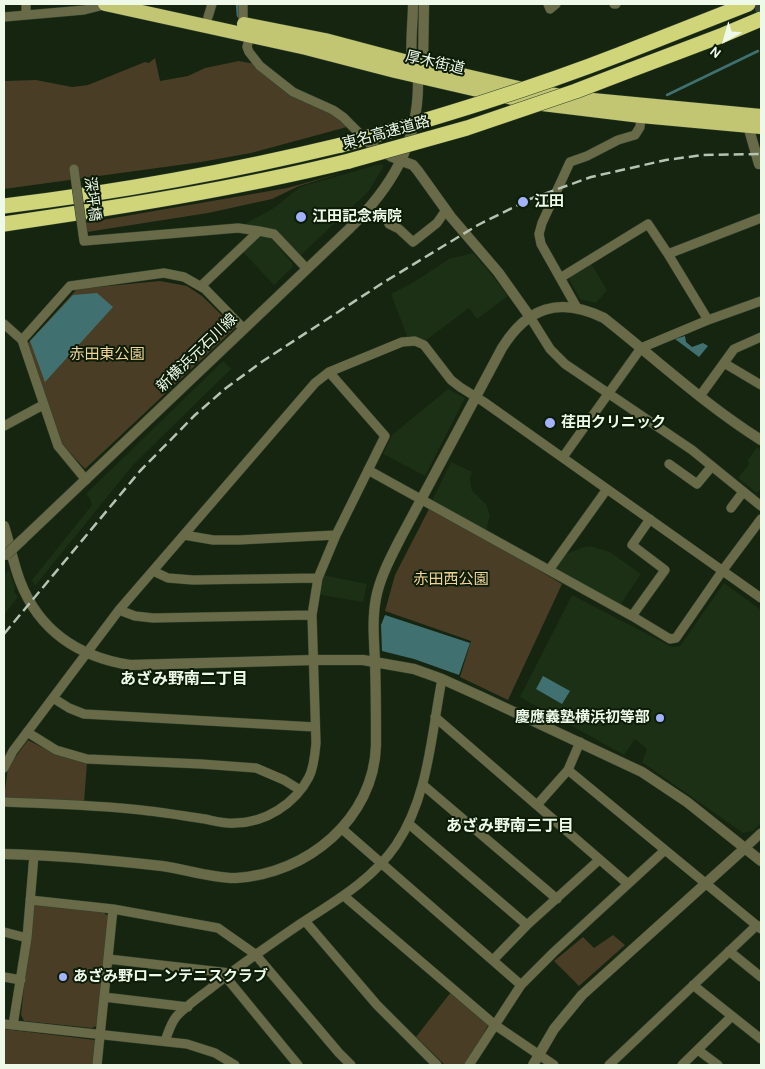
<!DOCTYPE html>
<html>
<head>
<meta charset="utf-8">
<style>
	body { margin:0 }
	#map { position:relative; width:765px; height:1069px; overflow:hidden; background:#152510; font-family:Karla,sans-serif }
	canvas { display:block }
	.frame { position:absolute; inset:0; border:5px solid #eef9ea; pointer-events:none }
	.north { position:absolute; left:700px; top:15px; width:50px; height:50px; -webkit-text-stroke:4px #0c1c07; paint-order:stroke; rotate:218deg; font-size:14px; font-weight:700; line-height:20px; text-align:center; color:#eef9ea }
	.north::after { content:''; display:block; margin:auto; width:18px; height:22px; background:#eef9ea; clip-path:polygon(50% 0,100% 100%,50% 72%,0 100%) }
</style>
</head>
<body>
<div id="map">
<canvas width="765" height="1069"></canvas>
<div class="frame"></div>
<div class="north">N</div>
</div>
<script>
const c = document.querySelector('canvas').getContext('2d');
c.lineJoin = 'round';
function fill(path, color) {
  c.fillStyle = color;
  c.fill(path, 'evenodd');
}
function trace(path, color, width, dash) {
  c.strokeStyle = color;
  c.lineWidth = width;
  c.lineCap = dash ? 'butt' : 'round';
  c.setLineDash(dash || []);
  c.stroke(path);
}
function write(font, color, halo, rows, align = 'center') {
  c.font = font + ' Karla,"Noto Sans JP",sans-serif';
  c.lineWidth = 4;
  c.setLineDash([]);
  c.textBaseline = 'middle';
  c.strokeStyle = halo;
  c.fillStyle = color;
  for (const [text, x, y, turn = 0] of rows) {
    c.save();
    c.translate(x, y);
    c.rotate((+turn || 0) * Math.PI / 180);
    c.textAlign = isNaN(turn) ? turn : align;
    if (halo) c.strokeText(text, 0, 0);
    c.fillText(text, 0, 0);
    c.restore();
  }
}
const built = new Path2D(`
	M380,164L384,166L368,192L300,256L276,229L243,225L274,208L300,187Z
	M263,236L272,239L292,263L293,267L274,285L242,251L255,237Z
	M473,253L492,275L508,296L477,319L469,308L425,341L407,336L391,294L414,282L449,259Z
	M590,262L607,290L596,303L580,299L568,277Z
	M223,361L231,369L133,465L35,586L32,580L92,505L90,499L86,494Z
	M448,389L465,398L425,476L383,454L392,435Z
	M757,447L761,450V489L757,493L738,478L749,464L748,460Z
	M451,462L472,472L470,479L472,491L486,504L490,515L486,531L432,501Z
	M590,546L610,552L641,574L620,605L555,570V566L564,553L566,554L584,547Z
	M9,570L15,588L14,592L18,597L4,615V575Z
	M323,575L367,584L363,602L320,595Z
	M724,583L761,610V823L753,831L743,833L642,762L647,749L635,739L624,755L520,697L572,595L672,647L680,646Z`);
const green = new Path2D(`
	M155,58L160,81L188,76L205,68L239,61L255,64L346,122L347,127L251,153L201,162L4,189V81L36,80L72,87L88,85L145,62L149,63Z
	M342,173L299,186L272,199L208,213L87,232L85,223L287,188Z
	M160,281L187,286L202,296L235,328L85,469L62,444L27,344L77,289Z
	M429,509L512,554L562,584L508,700L460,677L471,641L385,611L395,575Z
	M28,740L53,753L87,763L84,802L4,798L8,767Z
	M35,905L103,912L108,916L98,1025L92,1028L24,1021L21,1015L32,909Z
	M613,935L625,945L579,986L554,961L583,937L594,948Z
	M451,992L489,1024L465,1065H445L416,1037Z
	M4,1029L95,1040L93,1065H4Z`);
const water = new Path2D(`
	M97,293L113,307L45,382L30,341L73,295Z
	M685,336L686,342L692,347L703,343L708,346L699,357L675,339Z
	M385,615L470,643L459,675L414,659L382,651L381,625Z
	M543,676L570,691L562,704L536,689Z`);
const stream = new Path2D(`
	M237,4L238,16
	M667,95L758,51`);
const tertiaryTunnel = new Path2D(`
	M759,4L761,13`);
const minor = new Path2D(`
	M243,4V24
	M548,4L550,9L556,4
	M614,4H616
	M26,15V4
	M4,17L84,10L108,4
	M208,17L212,4
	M250,35L247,47L249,52L260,66L293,92L333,110L343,117L370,144L391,157L402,161
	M389,224L399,229L413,242L437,223L446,210
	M83,234L84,241L238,228L259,231
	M668,254L761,218
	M560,278L648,224L668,254L708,320
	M201,286L259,231L274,234L307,269
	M577,308L541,244L539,234L542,223L570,162L587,156L618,140L635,135L640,127L641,116
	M530,317L550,349L565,364L692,450L761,506
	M4,324L22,340L58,446L86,480
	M22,340L70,286L164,273L184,277L205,289L244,329
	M724,363L761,385
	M700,396L734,349L761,337
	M4,426L43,405
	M563,457L641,348L708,320L761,301
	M669,464L697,484L712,466
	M368,470L632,616L670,639L676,638L723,570L761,519
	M731,508L743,492
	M184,535L213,540H239L336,535
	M549,570L607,489
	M153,571L168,578L193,580L318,578
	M119,610L135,616L153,618L312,615
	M632,616L665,570L632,545L650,519
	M53,698L69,708L84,714L315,727
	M435,717L628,884
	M27,732L56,750L87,759L201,764L256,768L284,780L300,790
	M4,768L13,751L119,610L315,383L329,372L402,342L415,341L424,345L451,380L460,387L484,402L761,598
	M568,770L761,929
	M423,785L557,899
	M4,802C50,804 95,805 141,810C162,812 184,816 205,819C215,821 225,824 235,823C265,823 295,804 309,777C314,767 315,754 316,743L312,615L318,578L336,535L385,436L329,372
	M537,805L568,770L580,742
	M409,824L527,925
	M341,828L521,985
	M745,848L761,833
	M344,896L495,1025L554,1065
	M30,900L113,909L218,928L255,954L339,1053L351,1065
	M305,921L377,1005L437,1065
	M4,932L27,938
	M729,951L761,977
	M108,959L230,973
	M494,959L527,925L599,860
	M225,976L298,1065
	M4,977L21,980
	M693,985L761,1039
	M104,997L188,1007
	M4,1024L187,1044L215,1053L235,1065
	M13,1025L27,938L34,855
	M165,1041C168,1033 171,1023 176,1017C183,1008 202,995 211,988C241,964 272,943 303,922C337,900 373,879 396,845C429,796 431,735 442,679
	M698,1050L718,1065
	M97,1065L113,909
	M469,1065L521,985L554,952L665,850
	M609,1065L757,925
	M682,1065L732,1016`);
const tertiary = new Path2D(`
	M420,71L423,66L424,4
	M748,126L759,164H761
	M402,161L413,165L418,171L451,217L498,272L530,317
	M4,526C10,544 13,563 20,581C39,631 79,657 130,665L314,660H363L414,669L442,679L482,697L642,772L687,802L761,861
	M22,540L349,229C391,188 418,144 418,84C418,75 413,70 412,62C410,43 413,22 413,4
	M4,854C57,855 109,860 162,866C184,869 215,879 236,878C307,874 374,819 376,745C376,717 376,689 375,662C374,640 372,619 376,598C380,577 391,557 400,539L502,348C527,307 560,296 604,318C656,359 705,405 761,440
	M533,1065L554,1029L582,995L745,848`);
const trunk = new Path2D(`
	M105,4L306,48L395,71L534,103L641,116L761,127
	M244,24L325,40L423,66L536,92L582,99L761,116`);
const motorway = new Path2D(`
	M621,54L748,4
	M628,71L723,35L761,19
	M4,206C117,192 229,172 341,145
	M4,224C120,207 235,189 349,161`);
const rail = new Path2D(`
	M4,634L140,471L195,415L226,388L263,361L381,284L478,225L530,199L591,177L666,160L703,155L761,154`);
const minorBridge = new Path2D(`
	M74,169L83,234`);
const tertiaryBridge = new Path2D(`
	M6,555L22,540`);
const motorwayBridge = new Path2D(`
	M341,145C435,118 529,90 621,54
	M349,161L467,128L576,91L628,71`);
const markers = [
	[523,202,6,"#a3b2fd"],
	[301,217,6,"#a3b2fd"],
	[550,423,6,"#a3b2fd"],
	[660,718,5,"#a3b2fd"],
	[63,977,5,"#a3b2fd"]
];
const streetNames = [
	["厚木街道",435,63,13],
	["東名高速道路",386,133,-15],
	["深坪橋",92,199,83],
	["新横浜元石川線",197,353,-44]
];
const poiNames = [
	["江田",534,202],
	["江田記念病院",312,217],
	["荏田クリニック",561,423],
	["慶應義塾横浜初等部",650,718,"right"],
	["あざみ野ローンテニスクラブ",73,977]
];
const parkNames = [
	["赤田東公園",107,355],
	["赤田西公園",451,580]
];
const neighbourhoodNames = [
	["あざみ野南二丁目",184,679],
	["あざみ野南三丁目",510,826]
];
fill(built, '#1c3015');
fill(green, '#493d26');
fill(water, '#407170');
trace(stream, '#407170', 2.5);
trace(tertiaryTunnel, '#364531', 10, [10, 5]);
trace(minor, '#33432f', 10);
trace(tertiary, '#33432f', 11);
trace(trunk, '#33432f', 15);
trace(motorway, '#33432f', 16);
trace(minor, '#696b48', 9);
trace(tertiary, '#696b48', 10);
trace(trunk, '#c2c673', 14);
trace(motorway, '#d0d57a', 15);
trace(rail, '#b6c3b2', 2.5, [10, 5]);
trace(minorBridge, '#33432f', 10, []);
trace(tertiaryBridge, '#33432f', 11, []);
trace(motorwayBridge, '#33432f', 16, []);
trace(minorBridge, '#696b48', 9);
trace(tertiaryBridge, '#696b48', 10);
trace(motorwayBridge, '#d0d57a', 15);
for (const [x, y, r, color] of markers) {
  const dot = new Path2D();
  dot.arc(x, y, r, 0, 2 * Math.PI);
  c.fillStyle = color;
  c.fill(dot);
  trace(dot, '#0c1c07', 2);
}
write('15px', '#eef9ea', '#0c1c07', streetNames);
write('bold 15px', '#eef9ea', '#0c1c07', poiNames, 'left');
write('15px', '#f3d498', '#0c1c07', parkNames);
write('bold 16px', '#eef9ea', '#0c1c07', neighbourhoodNames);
</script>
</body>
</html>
